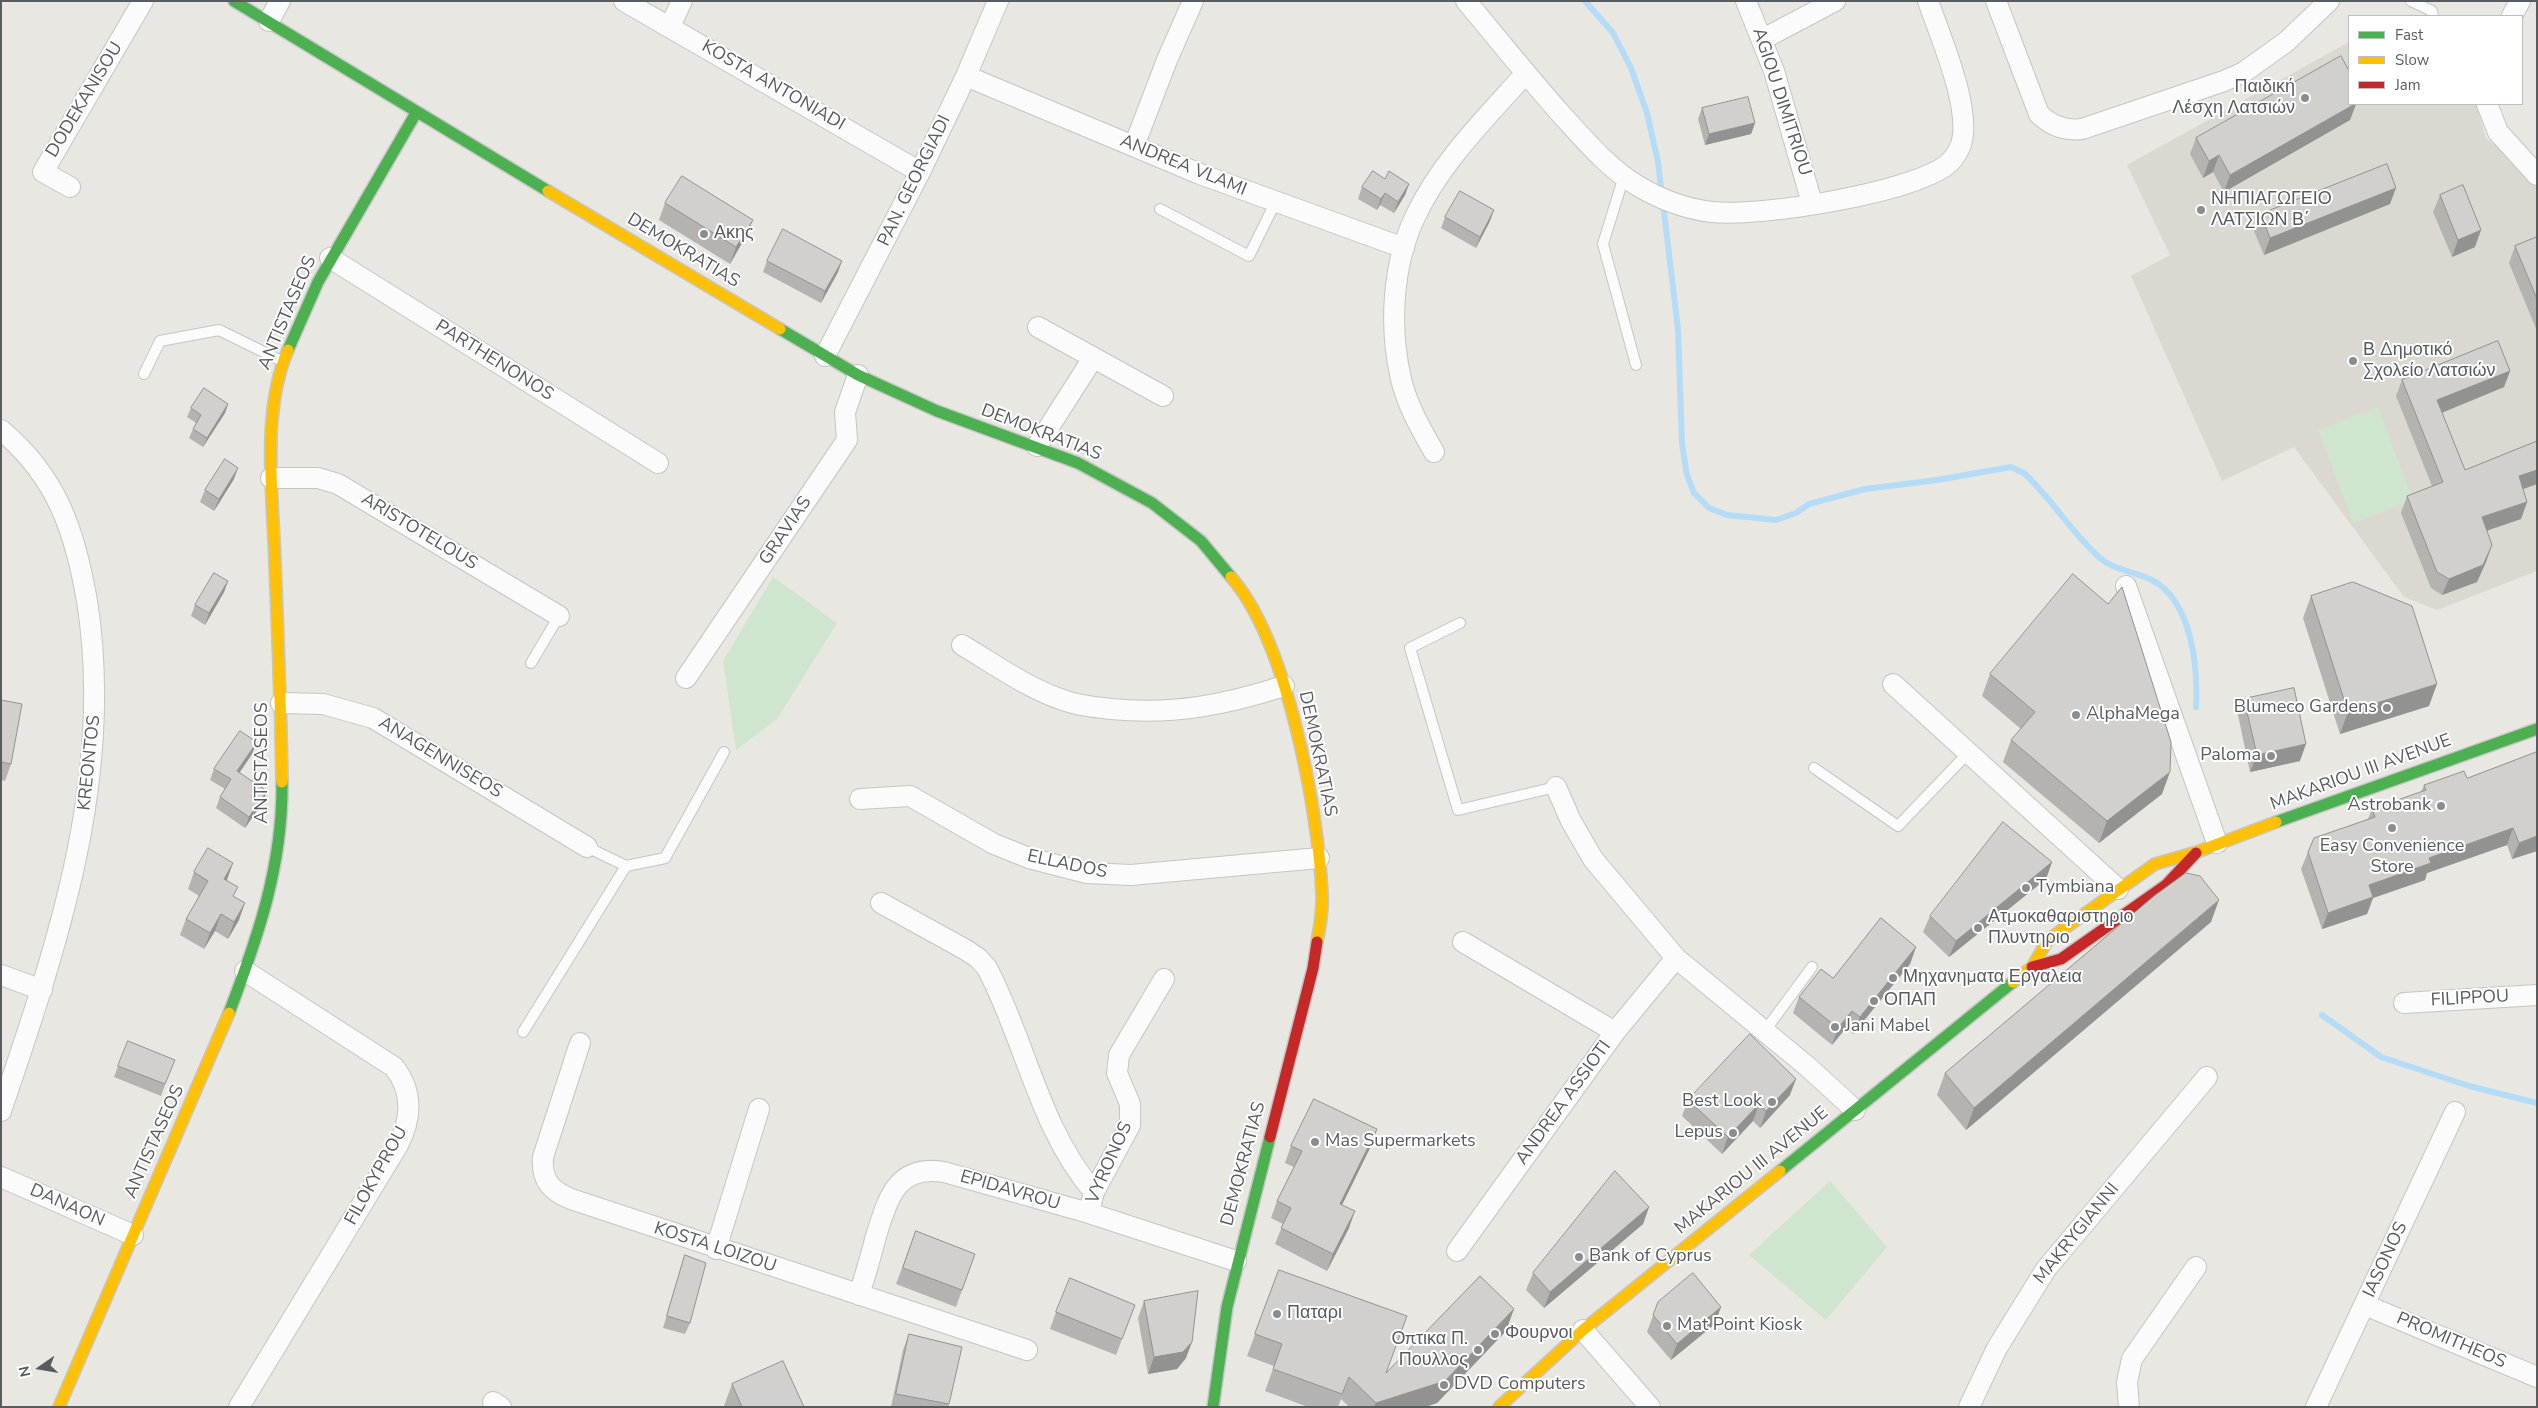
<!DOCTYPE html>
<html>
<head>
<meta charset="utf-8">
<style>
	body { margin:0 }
	#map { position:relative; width:2538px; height:1408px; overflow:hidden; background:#e8e7e2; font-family:"Nunito Sans",sans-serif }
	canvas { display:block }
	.frame { position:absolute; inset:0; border:2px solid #585c60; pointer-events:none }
	.legend { position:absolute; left:2348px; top:15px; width:175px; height:90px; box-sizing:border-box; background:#fff; border:1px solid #bcbebf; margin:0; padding:6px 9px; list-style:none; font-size:15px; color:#585c60 }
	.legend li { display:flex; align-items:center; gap:10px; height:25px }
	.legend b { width:25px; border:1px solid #bcbebf }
	.north { position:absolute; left:15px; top:1343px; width:50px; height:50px; -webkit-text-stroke:4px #fff; paint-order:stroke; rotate:257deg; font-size:14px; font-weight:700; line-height:20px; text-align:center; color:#585c60 }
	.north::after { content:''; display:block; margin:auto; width:18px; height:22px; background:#585c60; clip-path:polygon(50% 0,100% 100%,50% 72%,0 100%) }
</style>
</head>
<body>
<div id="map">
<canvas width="2538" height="1408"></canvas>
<div class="frame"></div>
<ul class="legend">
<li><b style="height:6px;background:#4caf50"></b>Fast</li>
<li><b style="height:6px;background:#ffc107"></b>Slow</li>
<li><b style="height:6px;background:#c62828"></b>Jam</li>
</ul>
<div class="north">N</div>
</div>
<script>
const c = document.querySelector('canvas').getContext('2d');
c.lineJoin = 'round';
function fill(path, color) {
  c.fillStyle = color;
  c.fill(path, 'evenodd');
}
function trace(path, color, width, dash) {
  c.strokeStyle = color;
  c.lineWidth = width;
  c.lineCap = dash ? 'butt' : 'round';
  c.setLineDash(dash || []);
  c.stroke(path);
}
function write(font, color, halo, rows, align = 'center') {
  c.font = font + ' "Nunito Sans",sans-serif';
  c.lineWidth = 4;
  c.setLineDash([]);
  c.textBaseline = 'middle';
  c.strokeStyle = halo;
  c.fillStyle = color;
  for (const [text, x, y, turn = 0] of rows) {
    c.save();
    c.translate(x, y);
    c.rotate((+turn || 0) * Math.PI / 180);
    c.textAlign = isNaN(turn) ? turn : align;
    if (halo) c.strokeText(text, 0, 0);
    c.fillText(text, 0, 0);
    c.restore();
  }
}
const education = new Path2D(`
	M2349,42V104H2476L2486,138L2537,177V571L2437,610L2404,597L2294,447L2222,481L2131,276L2170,255L2127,165Z`);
const green = new Path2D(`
	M2378,407L2413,500L2353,523L2318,430Z
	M773,577L837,623L777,719L736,750L723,661Z
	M1830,1181L1887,1247L1826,1320L1749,1255Z`);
const stream = new Path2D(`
	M1585,1L1613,33L1631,68L1647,113L1658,162L1678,329L1682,444L1687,475L1694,493L1709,508L1727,515L1776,520L1796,513L1809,504L1865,489L1937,480L2011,467L2024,473C2052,499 2071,532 2100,558C2115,571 2134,571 2152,580C2192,601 2198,667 2196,707
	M2322,1015L2381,1057L2469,1086L2537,1103`);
const lane = new Path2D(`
	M2411,1L2432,11L2433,16
	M1624,176L1603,244L1636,365
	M1160,209L1249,256L1275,203
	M144,374L160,341L219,330L282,361
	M1460,623L1410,648L1458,810L1556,787
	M531,663L559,616
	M1814,768L1898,826L1968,753
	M587,847L626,866L665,858L724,752
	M523,1032L626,866
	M1764,1032L1812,967`);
const street = new Path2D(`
	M624,1L920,172
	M1466,1C1498,39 1528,77 1561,114C1584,139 1608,168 1638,186C1660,199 1686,209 1712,212C1762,217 1902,194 1944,167C1951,162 1957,154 1960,147C1974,113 1940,36 1928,1
	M1746,1L1774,71L1812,203
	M1996,1L2039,114C2051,126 2065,131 2082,129L2224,81L2244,72L2286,42L2329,1
	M2512,16L2520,1
	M269,21L280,1
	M670,26L682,1
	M1763,39L1835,1
	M966,76L1200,174L1404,248
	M2487,104L2498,132L2537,175
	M1134,146L1167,60L1193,1
	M70,187L43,172L143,1
	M330,258L658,463
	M1038,327L1163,396
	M825,356L920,172L966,76L998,1
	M1,430C57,477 75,531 87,601C115,777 57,946 1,1111
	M1037,446L1093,358
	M1434,452C1421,429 1407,405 1401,379C1389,327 1392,264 1416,215C1441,162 1486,118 1525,74
	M271,478H318L338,484L559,616
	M2126,586L2217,843
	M962,645C994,664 1027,688 1063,700C1078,706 1095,707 1111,709C1174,715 1225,705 1284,686
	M686,678L847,440L845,412L858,375
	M1893,684L2118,889
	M281,703L323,704L373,718L587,847
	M1556,787L1571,821L1593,859L1676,958L1808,1067L1855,1110
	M860,799L910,796L994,844L1029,858L1087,873L1131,875L1319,858
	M881,903L966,950L978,958L987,968C1026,1042 1039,1128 1094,1192
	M1463,942L1615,1032
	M1,975L42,990
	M2404,1003L2537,995
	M580,1043L543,1157C541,1180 551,1191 571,1199L1027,1350
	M1,1177L133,1235
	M1091,1204L1094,1192L1130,1125V1104L1117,1073L1119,1055L1164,979
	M716,1249L759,1109
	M1457,1251L1615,1032L1676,958
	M859,1295C865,1276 871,1256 876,1236C888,1199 896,1164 944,1172L1089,1213L1236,1261
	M2365,1305L2537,1377
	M1583,1330L1650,1407
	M493,1402L501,1407
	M239,1407L398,1145C412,1118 413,1091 394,1067L245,971
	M1969,1407L1997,1348L2046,1269L2207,1077
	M2129,1407L2127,1382L2132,1359L2196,1267
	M2316,1407L2455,1112`);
const fast = new Path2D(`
	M234,1L548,191
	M780,329L858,375L937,411L1078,463L1152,503L1201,541L1231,577
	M288,350L318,282L416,113
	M2276,822L2537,729
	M229,1013C258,937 283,865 282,782
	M1780,1171L2013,982
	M1213,1407L1227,1307L1270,1137`);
const slow = new Path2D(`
	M548,191L780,329
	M1231,577C1287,641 1318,808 1322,893C1323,910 1320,926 1317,942
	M282,782C281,709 278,636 275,563C273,496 261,412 288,350
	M2013,982L2032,967L2048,940L2155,864L2197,852L2276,822
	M59,1407L229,1013
	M1499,1407L1583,1330L1780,1171`);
const jam = new Path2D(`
	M2032,967L2061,959L2166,885L2196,853
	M1270,1137L1313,968L1317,942`);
const wall = new Path2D(`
	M2349,104H2356L2350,120L2224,192L2213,172L2203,178L2190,154L2196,138Z
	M1702,108L1755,123L1751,134L1705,145L1698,119Z
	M1385,179L1409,184L1405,195L1394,213L1380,205L1377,210L1358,199L1362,187Z
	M2440,195L2475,247L2452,257L2433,212Z
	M665,203L746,236L730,264L659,220Z
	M2390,204L2264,255L2254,231L2261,214Z
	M1445,217L1490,221L1476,248L1441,228Z
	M2537,237V331L2509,263L2515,246Z
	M767,261L838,272L821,303L763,272Z
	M2510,371L2504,387L2442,413L2465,470L2537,441V484L2523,489L2527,502L2521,519L2487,531L2486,562L2477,582L2442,595L2431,588L2401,513L2407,496L2432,486L2396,396L2402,380Z
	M228,404L225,413L203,447L189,438L193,429L196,423L187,417L191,408Z
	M234,479L214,511L200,502L205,490Z
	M228,581L224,592L205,625L191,616L195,605Z
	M2311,596L2429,706L2340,734L2303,618Z
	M1990,674L2162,794L2099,843L2003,762L2011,740L2021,729L1982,696Z
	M2244,699L2300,761L2250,772L2238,715Z
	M1,700L11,764L5,781L1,780Z
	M2537,752V851L2512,859L2507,845L2427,873L2425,880L2373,898L2367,914L2322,929L2301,869L2308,852L2368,819L2372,809L2421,792L2424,785L2467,778Z
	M252,754L240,772L263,802L245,828L216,808L220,797L225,789L210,780L214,769Z
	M2052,862L2046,879L1949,957L1923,932L1930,916Z
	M194,872L227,880L234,896L239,920L228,939L215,931L204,949L180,935L186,919L199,896L188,889Z
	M2211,922L1966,1130L1937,1095L1945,1073Z
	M1916,947L1910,964L1853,1034L1846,1028L1832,1045L1793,1013L1799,997Z
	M118,1066L170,1071L161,1096L114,1077Z
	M1790,1095L1760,1128L1753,1121L1722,1154L1682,1116L1688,1100Z
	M1377,1129L1371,1146L1342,1205L1349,1228L1327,1271L1275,1244L1283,1224L1271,1218L1277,1201L1294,1167L1285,1163L1291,1146Z
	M1649,1207L1643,1224L1544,1308L1526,1290L1533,1273Z
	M916,1231L975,1254L956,1307L896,1284Z
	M685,1255L690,1323L685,1334L663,1328Z
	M1279,1270L1386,1373L1506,1331L1437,1403L1425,1407H1349L1341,1399L1338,1407H1308L1265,1391L1274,1366L1247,1356Z
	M1144,1301L1186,1358L1177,1369L1148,1374L1138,1318Z
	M1658,1302L1715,1324L1671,1360L1647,1332Z
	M1135,1305L1116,1355L1050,1329L1056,1312Z
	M909,1334L949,1404L948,1407H891L903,1350Z
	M732,1384L804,1407H724V1406Z`);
const shadedWall = new Path2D(`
	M2355,104H2356L2350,120L2224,192L2230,175Z
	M1755,123L1751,134L1705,145L1709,134Z
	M2219,155L2213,172L2203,178L2209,161Z
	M1409,184L1405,195L1394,213L1398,202Z
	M2396,188L2390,204L2264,255L2270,238Z
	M1385,193L1380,205L1377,210L1381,199Z
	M1494,210L1490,221L1476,248L1480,237Z
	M753,220L746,236L730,264L736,247Z
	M2481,230L2475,247L2452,257L2458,240Z
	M842,261L838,272L821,303L825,291Z
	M2510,371L2504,387L2431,417L2437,400Z
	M228,404L225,413L203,447L207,438Z
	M238,468L234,479L214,511L219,499Z
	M2537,470V484L2512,493L2519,476Z
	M2527,502L2521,519L2476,534L2482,517Z
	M2492,545L2486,562L2477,582L2442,595L2449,579Z
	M228,581L224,592L205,625L209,613Z
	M2437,684L2429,706L2340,734L2348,712Z
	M257,742L252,754L233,782L237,771Z
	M2306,744L2300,761L2250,772L2257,755Z
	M2170,772L2162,794L2099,843L2107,821Z
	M267,791L263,802L245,828L249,817Z
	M2513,828L2507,845L2427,873L2425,880L2373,898L2367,914L2322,929L2328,913L2369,885L2429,858Z
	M2537,836V851L2512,859L2519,843Z
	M2052,862L2046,879L1949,957L1956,941Z
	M233,863L227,880L218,895L224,879Z
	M2219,900L2211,922L1966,1130L1974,1108Z
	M245,903L239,920L228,939L234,922Z
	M221,914L215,931L204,949L210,933Z
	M1916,947L1910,964L1853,1034L1860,1017Z
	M1852,1011L1846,1028L1832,1045L1838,1028Z
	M1796,1079L1790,1095L1760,1128L1766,1111Z
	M1759,1104L1753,1121L1722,1154L1728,1137Z
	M1377,1129L1371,1146L1334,1221L1340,1204Z
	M1649,1207L1643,1224L1544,1308L1550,1292Z
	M1355,1211L1349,1228L1327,1271L1333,1254Z
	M1721,1307L1715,1324L1671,1360L1677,1344Z
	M1514,1309L1506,1331L1437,1403L1425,1407H1374L1376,1403Z
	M1192,1342L1186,1358L1177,1369L1148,1374L1154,1357Z`);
const building = new Path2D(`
	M2341,56L2349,71V104H2355L2230,175L2219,155L2209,161L2196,138Z
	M1748,97L1755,123L1709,134L1702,108Z
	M2387,164L2396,188L2270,238L2261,214Z
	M1373,171L1385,179L1389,171L1409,184L1398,202L1385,193L1381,199L1362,187Z
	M682,176L753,220L736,247L665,203Z
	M2463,185L2481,230L2458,240L2440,195Z
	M1460,191L1494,210L1480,237L1445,217Z
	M783,229L842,261L825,291L767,261Z
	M2537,237V299L2515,246Z
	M2498,341L2510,371L2437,400L2465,470L2537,441V470L2519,476L2527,502L2482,517L2492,545L2483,565L2449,579L2437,572L2407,496L2443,482L2402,380Z
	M204,388L228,404L207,438L193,429L201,415L191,408Z
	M225,459L238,468L219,499L205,490Z
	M214,573L228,581L209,613L195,605Z
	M2073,574L2108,604L2122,587L2171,742L2170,772L2107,821L2011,740L2035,712L1990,674Z
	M2353,582L2412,606L2437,684L2348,712L2311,596Z
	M2294,688L2306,744L2257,755L2244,699Z
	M1,700L22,704L11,764L1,762Z
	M240,731L257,742L237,771L267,791L249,817L220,797L231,779L214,769Z
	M2537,752V836L2519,843L2513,828L2429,858L2431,863L2369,885L2373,897L2328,913L2308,852L2314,838L2375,817L2372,809L2426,790L2424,785L2464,771L2467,778Z
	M2003,822L2052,862L1956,941L1930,916Z
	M208,848L233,863L224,879L238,887L233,896L245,903L234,922L221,914L210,933L186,919L208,881L194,872Z
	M2186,873L2200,876L2219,900L1974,1108L1945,1073L2154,896Z
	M1881,918L1916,947L1860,1017L1852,1011L1838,1028L1799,997L1821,969L1833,978Z
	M1750,1034L1796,1079L1766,1111L1759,1104L1728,1137L1688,1100Z
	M128,1041L175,1060L165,1084L118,1066Z
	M1314,1099L1377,1129L1340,1204L1355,1211L1333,1254L1281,1228L1291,1208L1277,1201L1302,1151L1291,1146Z
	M1615,1171L1649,1207L1550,1292L1533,1273Z
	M916,1231L975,1254L962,1290L903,1268Z
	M685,1255L706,1263L690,1323L667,1316Z
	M1279,1270L1407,1316L1386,1373L1480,1276L1514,1309L1445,1381L1376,1403L1349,1377L1342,1394L1273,1369L1282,1344L1255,1334Z
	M1693,1273L1721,1307L1677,1344L1653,1315L1658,1302Z
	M1070,1278L1135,1305L1122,1339L1056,1312Z
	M1198,1291L1192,1342L1183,1352L1154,1357L1144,1301Z
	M909,1334L962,1347L949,1404L896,1394Z
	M783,1361L804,1407H742L732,1384Z`);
const markers = [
	[2305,98,5,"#8a8d8e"],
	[2201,210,5,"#8a8d8e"],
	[704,234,5,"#8a8d8e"],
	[2353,361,5,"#8a8d8e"],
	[2387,708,5,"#8a8d8e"],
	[2076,715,5,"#8a8d8e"],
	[2271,756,5,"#8a8d8e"],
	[2441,806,5,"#8a8d8e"],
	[2392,828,5,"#8a8d8e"],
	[2026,888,5,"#8a8d8e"],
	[1978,928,5,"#8a8d8e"],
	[1893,978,5,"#8a8d8e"],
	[1874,1001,5,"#8a8d8e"],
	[1835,1027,5,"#8a8d8e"],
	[1772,1102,5,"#8a8d8e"],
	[1733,1133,5,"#8a8d8e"],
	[1315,1142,5,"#8a8d8e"],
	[1579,1257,5,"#8a8d8e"],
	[1277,1314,5,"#8a8d8e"],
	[1667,1326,5,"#8a8d8e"],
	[1495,1334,5,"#8a8d8e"],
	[1478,1350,5,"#8a8d8e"],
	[1444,1385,5,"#8a8d8e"]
];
const streetNames = [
	["KOSTA ANTONIADI",773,86,30],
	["DODEKANISOU",85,100,-59],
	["AGIOU DIMITRIOU",1781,102,72],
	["ANDREA VLAMI",1183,166,22],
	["PAN. GEORGIADI",915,181,-64],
	["DEMOKRATIAS",683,251,31],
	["ANTISTASEOS",288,313,-67],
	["PARTHENONOS",494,361,32],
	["DEMOKRATIAS",1041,433,21],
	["GRAVIAS",786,531,-56],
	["ARISTOTELOUS",419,532,31],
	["DEMOKRATIAS",1317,754,78],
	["ANAGENNISEOS",440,758,31],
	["KREONTOS",90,763,-84],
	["ANTISTASEOS",263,763,-90],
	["MAKARIOU III AVENUE",2361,773,-20],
	["ELLADOS",1067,865,12],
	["FILIPPOU",2470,999,-3],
	["ANDREA ASSIOTI",1564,1103,-54],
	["ANTISTASEOS",155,1142,-66],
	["VYRONOS",1110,1163,-66],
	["DEMOKRATIAS",1244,1164,-75],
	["MAKARIOU III AVENUE",1752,1171,-39],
	["FILOKYPROU",377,1176,-61],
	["EPIDAVROU",1010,1191,16],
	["DANAON",67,1206,24],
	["MAKRYGIANNI",2077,1234,-51],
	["KOSTA LOIZOU",715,1248,18],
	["IASONOS",2386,1260,-65],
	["PROMITHEOS",2451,1341,23]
];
const poiNames = [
	["Παιδική",2295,88,"right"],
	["Λέσχη Λατσιών",2295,109,"right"],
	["ΝΗΠΙΑΓΩΓΕΙΟ",2211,200],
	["ΛΑΤΣΙΩΝ Β΄",2211,221],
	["Ακης",714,234],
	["Β Δημοτικό",2363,351],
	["Σχολείο Λατσιών",2363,372],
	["Blumeco Gardens",2377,708,"right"],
	["AlphaMega",2086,715],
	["Paloma",2261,756,"right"],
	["Astrobank",2431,806,"right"],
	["Easy Convenience",2392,847,"center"],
	["Store",2392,868,"center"],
	["Tymbiana",2036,888],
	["Ατμοκαθαριστηριο",1988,918],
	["Πλυντηριο",1988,939],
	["Μηχανηματα Εργαλεια",1903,978],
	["ΟΠΑΠ",1884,1001],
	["Jani Mabel",1845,1027],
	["Best Look",1762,1102,"right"],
	["Lepus",1723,1133,"right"],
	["Mas Supermarkets",1325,1142],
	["Bank of Cyprus",1589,1257],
	["Παταρι",1287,1314],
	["Mat Point Kiosk",1677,1326],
	["Φουρνοι",1505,1334],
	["Οπτικα Π.",1468,1340,"right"],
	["Πουλλος",1468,1361,"right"],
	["DVD Computers",1454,1385]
];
fill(education, '#dad8d1');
fill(green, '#d0e5cd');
trace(stream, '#b4dcf6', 6);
trace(lane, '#c5c5c4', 12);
trace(street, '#c5c5c4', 22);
trace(fast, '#c5c6c5', 14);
trace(slow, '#c5c6c5', 14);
trace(jam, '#c5c6c5', 14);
trace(lane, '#fcfbfb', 10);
trace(street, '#fcfbfb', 20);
trace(fast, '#4caf50', 11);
trace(slow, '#ffc107', 11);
trace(jam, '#c62828', 11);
fill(wall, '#b4b3b0');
fill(shadedWall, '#929290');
fill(building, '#d1d0cd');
trace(building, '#929290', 1);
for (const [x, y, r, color] of markers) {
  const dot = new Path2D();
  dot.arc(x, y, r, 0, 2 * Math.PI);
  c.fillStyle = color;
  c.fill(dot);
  trace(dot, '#fff', 2);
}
write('18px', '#585c60', '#fff', streetNames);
write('18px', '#585c60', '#fff', poiNames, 'left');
</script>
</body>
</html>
